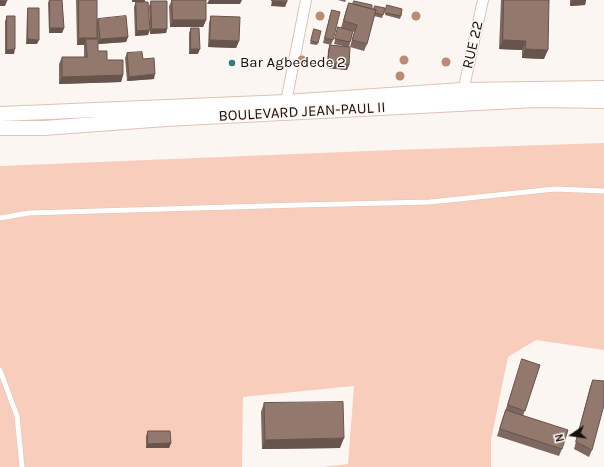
<!DOCTYPE html>
<html>
<head>
<meta charset="utf-8">
<style>
	body { margin:0 }
	#map { position:relative; width:604px; height:467px; overflow:hidden; background:#fcf6f3; font-family:Karla,sans-serif }
	canvas { display:block }
	.north { position:absolute; left:552px; top:415px; width:40px; height:40px; -webkit-text-stroke:3px #fcf6f3; paint-order:stroke; rotate:257deg; font-size:11px; font-weight:700; line-height:16px; text-align:center; color:#190f0b }
	.north::after { content:''; display:block; margin:auto; width:14px; height:18px; background:#190f0b; clip-path:polygon(50% 0,100% 100%,50% 72%,0 100%) }
</style>
</head>
<body>
<div id="map">
<canvas width="604" height="467"></canvas>
<div class="north">N</div>
</div>
<script>
const c = document.querySelector('canvas').getContext('2d');
c.lineJoin = 'round';
function fill(path, color) {
  c.fillStyle = color;
  c.fill(path, 'evenodd');
}
function trace(path, color, width, dash) {
  c.strokeStyle = color;
  c.lineWidth = width;
  c.lineCap = dash ? 'butt' : 'round';
  c.setLineDash(dash || []);
  c.stroke(path);
}
function write(font, color, halo, rows, align = 'center') {
  c.font = font + ' Karla,sans-serif';
  c.lineWidth = 3;
  c.setLineDash([]);
  c.textBaseline = 'middle';
  c.strokeStyle = halo;
  c.fillStyle = color;
  for (const [text, x, y, turn = 0] of rows) {
    c.save();
    c.translate(x, y);
    c.rotate((+turn || 0) * Math.PI / 180);
    c.textAlign = isNaN(turn) ? turn : align;
    if (halo) c.strokeText(text, 0, 0);
    c.fillText(text, 0, 0);
    c.restore();
  }
}
const green = new Path2D(`
	M604,143V350L536,340L508,357L491,440V467H322L348,464L354,386L243,397L242,467H0V166L393,150Z`);
const lane = new Path2D(`
	M0,218L29,213L299,205L430,202L555,189L604,191
	M0,370L17,416L22,467`);
const street = new Path2D(`
	M462,96L483,0
	M286,102L306,0`);
const secondary = new Path2D(`
	M0,114L286,102L462,90L604,88
	M0,128H44L166,119L536,100L604,101`);
const trees = [
	[320,16],
	[416,16],
	[302,60],
	[404,60],
	[446,62],
	[400,76]
];
const wall = new Path2D(`
	M49,0H62L64,28L62,33H49L48,3Z
	M76,0H97V20L98,19L128,37L126,42L98,44V51L107,60L123,75L121,82L59,84V64L62,57H84V45H77Z
	M132,0H145V2L148,35L135,36L134,7L136,2H140H132Z
	M172,0L206,20L203,27H170L169,6Z
	M338,0H346L345,2Z
	M501,0H549L544,59L522,58V50L499,49Z
	M570,0H586L585,5L570,6Z
	M151,1L167,29L166,33L150,34L149,6Z
	M349,3L373,9L375,6L383,15L382,18L374,16L367,44L364,51L350,47L354,32L353,31L349,47L347,70L327,68L328,50L330,45L348,47L334,44L338,27L341,28L346,10Z
	M387,5L401,16L400,19L385,15Z
	M28,8L37,44H26L27,13Z
	M332,10L333,40L331,45L323,43L330,15Z
	M7,16L14,54H5V21Z
	M211,16L239,41L236,48L208,47L209,23Z
	M191,28L198,54H189V33Z
	M314,29L318,43L317,45L310,44Z
	M127,53L143,59L154,79L127,81L125,58Z
	M540,365L523,416L562,449L559,456L497,436L520,366Z
	M593,380L592,450L589,457L574,449L590,387Z
	M264,403L340,448L262,449L261,412Z
	M148,431L171,443L169,448H146V436Z`);
const shadedWall = new Path2D(`
	M133,0H145V2H132Z
	M209,0H242L240,4H207Z
	M586,0L585,5L570,6L572,1Z
	M0,1H7L5,6H0Z
	M272,1L287,2L285,7L271,6Z
	M173,20H206L203,27H170Z
	M50,28H64L62,33H49Z
	M152,29H167L166,33L150,34Z
	M150,30L148,35L135,36L137,31Z
	M128,37L126,42L98,44L100,39Z
	M79,38H97L95,45L86,39L84,45H77Z
	M28,39L39,40L37,44H26Z
	M210,40L239,41L236,48L208,47Z
	M503,40L526,41L522,50L499,49Z
	M15,49L14,54H5L7,50Z
	M191,49H200L198,54H189Z
	M525,49L548,50L544,59L522,58Z
	M328,63L349,65L347,70L327,68Z
	M155,74L154,79L127,81L129,77Z
	M123,75L121,82L59,84L62,77Z
	M344,438L340,448L262,449L265,440Z
	M171,443L169,448H146L148,444Z`);
const building = new Path2D(`
	M0,0H7V1H0Z
	M50,0H62L64,28H50Z
	M79,0H97V38H79Z
	M172,0H206V20H173Z
	M272,0H287V2L272,1Z
	M504,0H549L548,50L525,49L526,41L503,40Z
	M572,0H585L572,1Z
	M151,1H167V29H152Z
	M354,1L372,5V9L353,4Z
	M136,2H148L150,30L137,31Z
	M349,3L376,10L367,44L352,40L357,25L344,21Z
	M387,5L402,9L401,16L385,13Z
	M375,6L385,8L383,15L375,13L376,10L374,9Z
	M28,8H39V40L28,39Z
	M332,10L340,12L333,40L325,38Z
	M7,16H15V49L7,50Z
	M126,16L128,37L100,39L98,19Z
	M211,16L240,17L239,41L210,40Z
	M338,27L353,31L350,42L335,39Z
	M191,28H199L200,49H191Z
	M314,29L321,31L318,43L311,41Z
	M86,39H98V51H107V60H123V75L62,77V57H87Z
	M330,45L350,47L349,65L328,63Z
	M142,52L143,59L154,58L155,74L129,77L127,53Z
	M522,359L540,365L525,411L508,405Z
	M593,380L604,381V405L592,450L576,442Z
	M343,402L344,438L265,440L264,403Z
	M506,410L568,430L562,449L500,429Z
	M148,431H170L171,443L148,444Z`);
const markers = [
	[232,63,4,"#327b79"]
];
const streetNames = [
	["RUE 22",473,45,-77],
	["BOULEVARD JEAN-PAUL II",302,112,-3]
];
const poiNames = [
	["Bar Agbedede 2",240,63]
];
fill(green, '#f9cdbc');
trace(lane, '#dfc1b5', 6);
trace(street, '#dfc1b5', 12);
trace(secondary, '#dfc1b5', 16);
trace(lane, '#fff', 5);
trace(street, '#fff', 10);
trace(secondary, '#fff', 14);
c.fillStyle = '#bb8b73';
for (const [x, y] of trees) {
  c.beginPath();
  c.arc(x, y, 4.5, 0, 2 * Math.PI);
  c.fill();
}
fill(wall, '#7e675e');
fill(shadedWall, '#67544c');
fill(building, '#93786d');
trace(building, '#67544c', 1);
for (const [x, y, r, color] of markers) {
  const dot = new Path2D();
  dot.arc(x, y, r, 0, 2 * Math.PI);
  c.fillStyle = color;
  c.fill(dot);
  trace(dot, '#fcf6f3', 1.5);
}
write('15px', '#190f0b', '#fcf6f3', streetNames);
write('15px', '#190f0b', '#fcf6f3', poiNames, 'left');
</script>
</body>
</html>
